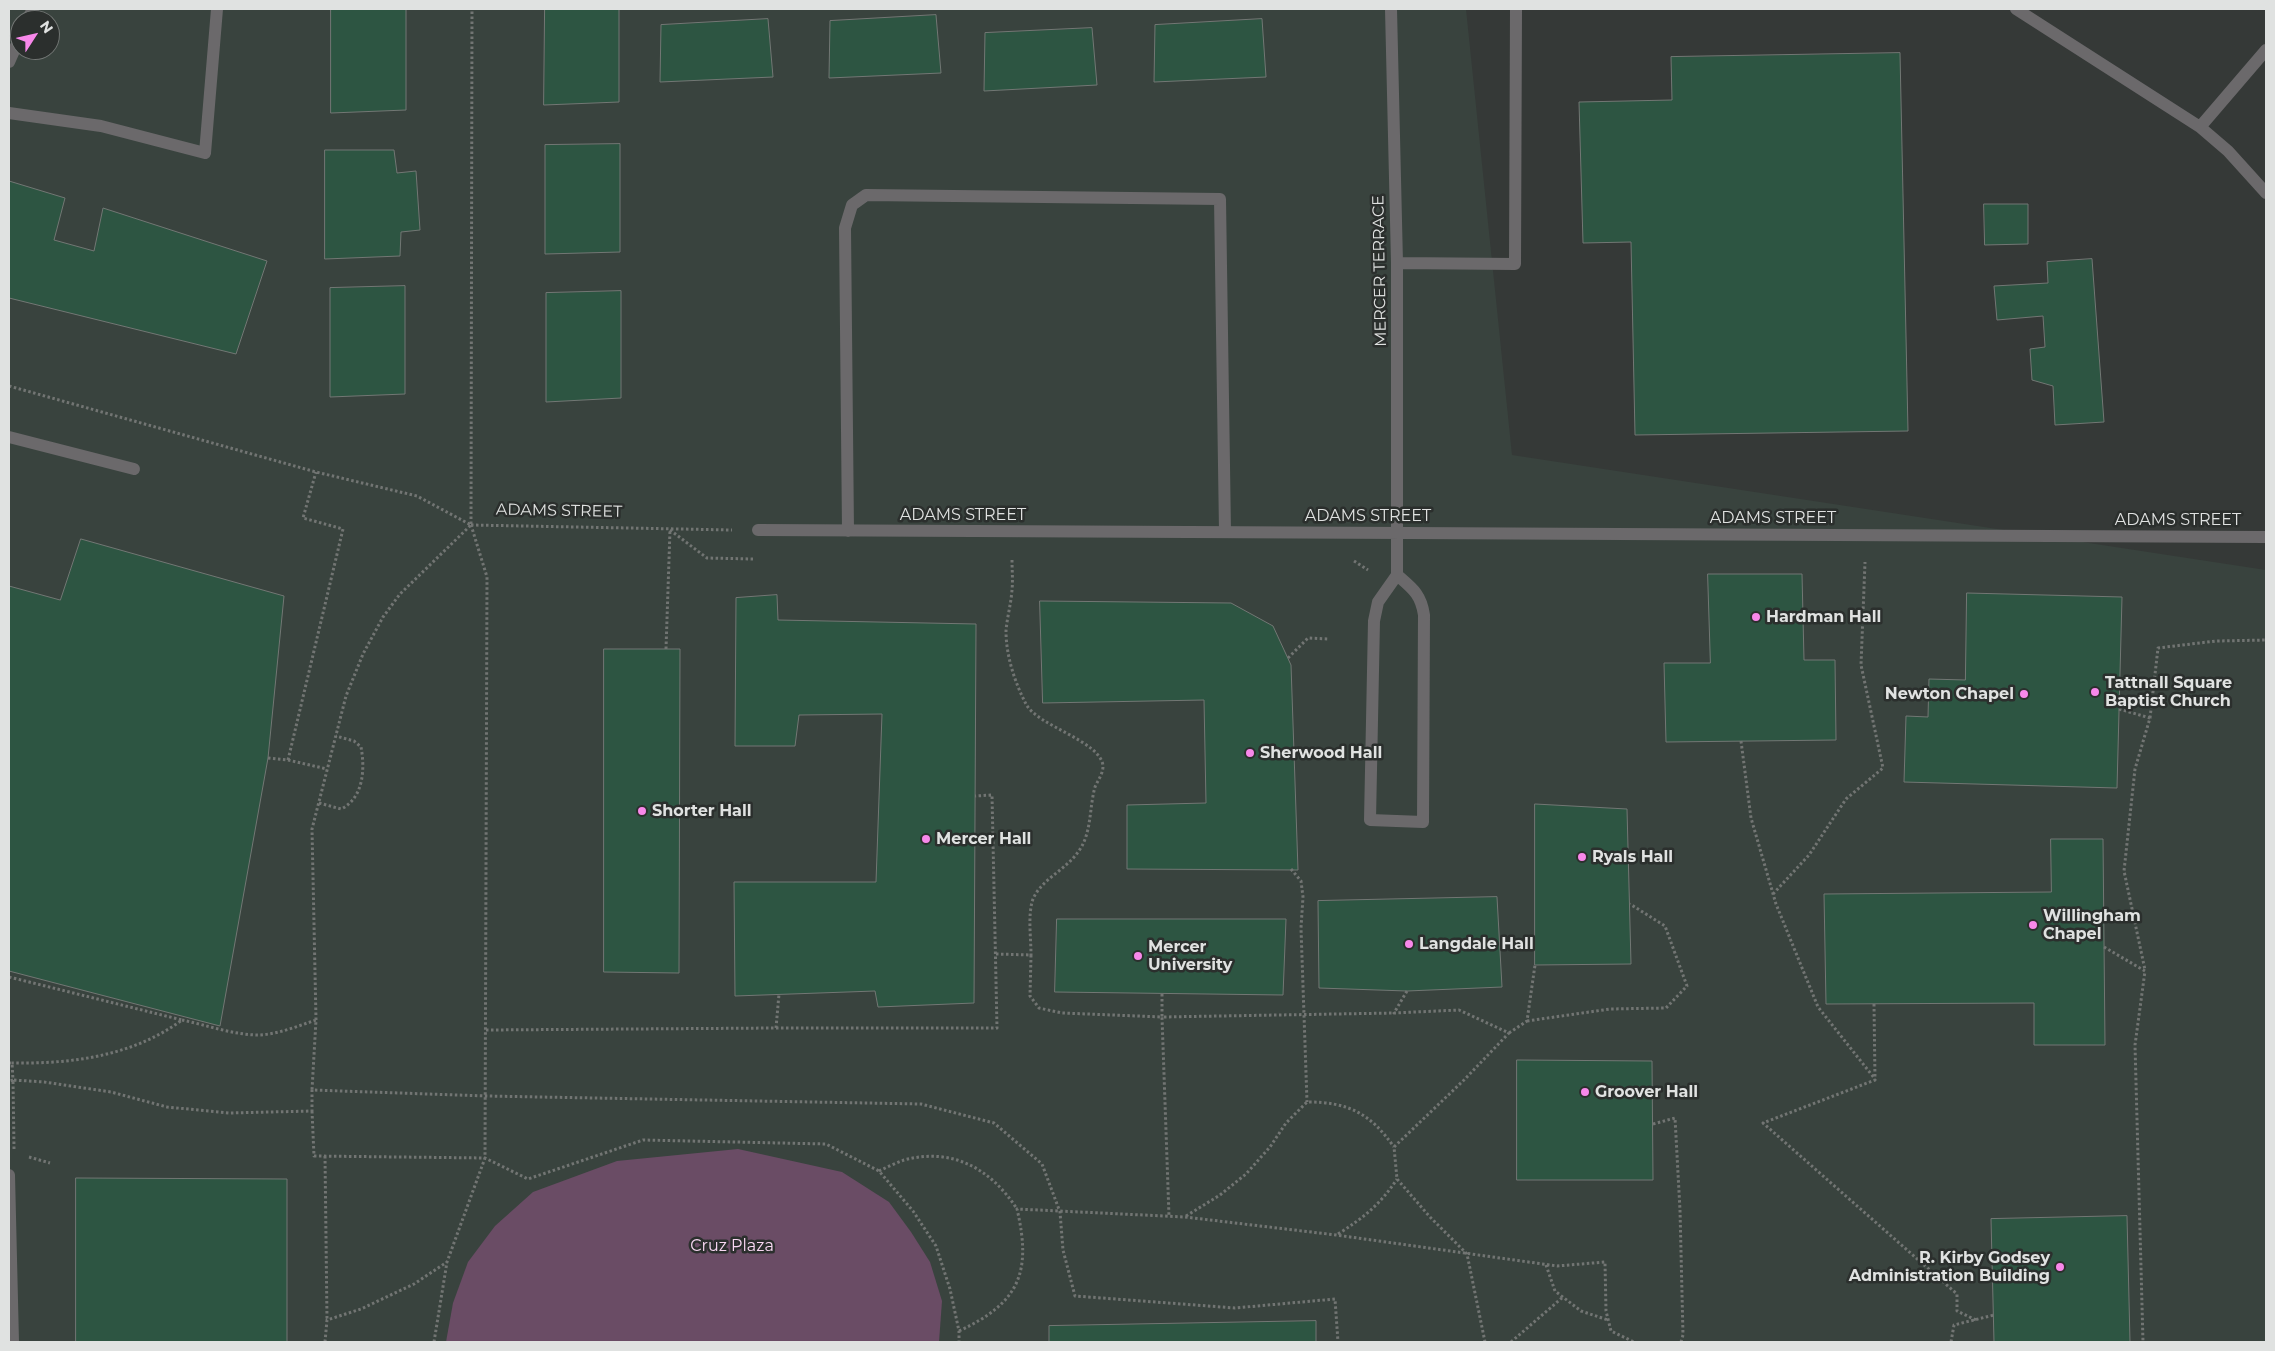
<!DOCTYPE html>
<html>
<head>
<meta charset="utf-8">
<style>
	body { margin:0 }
	#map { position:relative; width:2275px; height:1351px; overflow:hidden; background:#353937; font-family:Montserrat,sans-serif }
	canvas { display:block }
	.frame { position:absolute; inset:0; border:10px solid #e0e2e1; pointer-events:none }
	.north { position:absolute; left:10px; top:10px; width:50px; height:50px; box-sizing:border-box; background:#2b2f2d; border:1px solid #737775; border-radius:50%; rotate:55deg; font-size:14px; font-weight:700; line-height:20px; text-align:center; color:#e0e2e1 }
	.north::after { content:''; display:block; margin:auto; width:18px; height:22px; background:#f888ea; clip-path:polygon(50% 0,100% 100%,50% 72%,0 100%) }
</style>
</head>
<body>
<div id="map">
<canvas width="2275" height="1351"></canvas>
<div class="frame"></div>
<div class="north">N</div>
</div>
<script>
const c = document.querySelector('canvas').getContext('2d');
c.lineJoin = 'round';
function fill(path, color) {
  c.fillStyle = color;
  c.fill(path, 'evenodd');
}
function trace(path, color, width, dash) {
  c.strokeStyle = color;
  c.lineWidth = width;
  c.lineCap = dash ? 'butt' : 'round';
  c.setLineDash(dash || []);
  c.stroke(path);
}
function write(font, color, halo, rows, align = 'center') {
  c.font = font + ' Montserrat,sans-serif';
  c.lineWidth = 5;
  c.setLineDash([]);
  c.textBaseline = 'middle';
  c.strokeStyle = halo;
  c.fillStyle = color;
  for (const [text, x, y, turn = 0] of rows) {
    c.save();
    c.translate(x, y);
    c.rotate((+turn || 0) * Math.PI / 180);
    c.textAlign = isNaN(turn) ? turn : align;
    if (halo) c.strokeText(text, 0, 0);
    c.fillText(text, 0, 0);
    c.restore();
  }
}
const built = new Path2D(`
	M9,9H1466L1512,455L2266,570V1342H9ZM20,20H50V50H20Z`);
const green = new Path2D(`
	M738,1149L842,1172L889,1202L911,1232L930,1262L942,1301L939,1342H446L453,1303L468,1262L495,1226L533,1192L617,1161Z`);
const building = new Path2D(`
	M331,9H406V110L331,113Z
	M545,9H619V102L544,105Z
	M936,15L941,73L829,78L830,21Z
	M768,19L773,77L660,82L661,25Z
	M1262,19L1266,77L1154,82L1155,25Z
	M1092,28L1097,85L984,91L985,33Z
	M1900,53L1908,431L1635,435L1631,242L1583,243L1579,102L1672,100L1671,57Z
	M620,144V252L545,254V145Z
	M325,150H394L397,173L416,171L420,230L401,232L400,256L325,259Z
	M9,181L65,198L54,240L94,251L103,208L267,261L236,354L9,298Z
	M1984,204H2028V244L1985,245Z
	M2092,259L2104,422L2055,425L2053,386L2032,380L2030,349L2045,347L2043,316L1997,320L1994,286L2048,283L2047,262Z
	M405,286V394L330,397V288Z
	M621,291V398L546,402V293Z
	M81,539L284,596L268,758L220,1026L9,971V586L60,600Z
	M1708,574H1802L1804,660H1835L1836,740L1666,742L1664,663H1710Z
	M1967,593L2122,597L2117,788L1904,782L1906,716L1928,717L1929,679L1965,680Z
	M777,595L778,620L976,624L974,1003L878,1007L875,991L735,996L734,882H876L882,714L799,715L795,746H735L736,598Z
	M1040,601L1231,603L1273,626L1291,665L1298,870L1127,869V805L1206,803L1204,700L1043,703Z
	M604,649H680L679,973L604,972Z
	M1535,804L1627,809L1631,964L1535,965Z
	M2051,839H2103L2105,1045H2034V1003L1826,1004L1824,894L2051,892Z
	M1497,897L1502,987L1407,991L1319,988L1318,901Z
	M1057,919H1286L1283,995L1055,992Z
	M1517,1060L1652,1061L1653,1180H1517Z
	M76,1178L287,1179V1342H76Z
	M2127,1216L2130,1342H1994L1991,1219Z
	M1316,1321V1342H1049V1326Z`);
const path = new Path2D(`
	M9,386L316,472L417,496L471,525L472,9
	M471,525L732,530
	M670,530L707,558L753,559
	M1012,560C1012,570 1013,580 1012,590C1011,604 1007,618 1006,631C1006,656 1015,683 1026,704C1037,726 1101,741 1103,766C1103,774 1098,780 1095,787C1089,808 1092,834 1078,852C1066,870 1038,881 1032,902C1028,918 1031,938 1031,955
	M1354,561L1368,570
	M666,649L670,530
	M1288,658L1308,638L1329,639
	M2119,709L2150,718L2135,769L2124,871L2145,970
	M2150,718L2158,648L2216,641L2266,640
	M1741,741L1751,818L1776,904L1818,1007L1875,1079
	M268,758L288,760L343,529L303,518L316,472
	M288,760L327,769
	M319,803L341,809C364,798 365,768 361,747L354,741L336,736
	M1291,869L1301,881L1303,897L1301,928L1307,1102
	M1773,894L1809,855L1846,799L1883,768L1861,665L1865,562
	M2104,947L2145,971L2135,1045L2143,1342
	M996,954L1031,955L1030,996L1039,1008L1062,1013L1162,1017L1169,1216
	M9,977L182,1020C133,1056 72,1064 12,1063
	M1407,991L1394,1013L1459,1010L1509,1033L1464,1080L1394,1147L1397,1179L1430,1217L1467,1254L1485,1342
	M1162,994V1017L1394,1013
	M1874,1004L1875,1080L1763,1123L1957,1294V1311L1976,1320
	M182,1020C206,1025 234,1035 259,1035C279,1034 298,1026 316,1020L312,1090
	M316,1020L312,829L346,696L363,654L383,617L400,594L471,525
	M1527,1021L1610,1009L1666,1008L1687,986L1665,926L1630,904
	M776,1028H997L992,795L975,796
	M486,1030L776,1028L779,994
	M1509,1033L1527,1021L1535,965
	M9,1063H12L13,1080L9,1081
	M312,1111L314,1156L485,1158L528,1179L643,1140L826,1144L879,1171L913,1211L936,1246L950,1289L959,1331V1342
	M1653,1124L1675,1118L1680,1210L1683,1335L1681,1342
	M14,1149L13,1080L44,1082L111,1092L167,1107L229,1113L312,1111V1090L486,1096L921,1104L994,1123L1042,1164L1060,1212L1063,1250L1075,1296L1235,1308L1335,1299L1338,1342
	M325,1156L327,1320
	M29,1157L50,1163
	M879,1171C887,1167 896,1163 904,1160C953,1147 991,1169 1017,1209
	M1186,1216L1220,1195L1246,1174L1270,1147L1286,1123L1307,1102C1348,1102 1370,1113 1394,1147
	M1338,1234C1363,1218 1380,1205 1397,1179
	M1546,1265L1555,1291L1581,1311L1608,1320
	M959,1331C1019,1303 1032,1273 1017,1209L1185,1217L1336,1235L1557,1266L1605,1262L1606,1311L1611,1331L1634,1342
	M325,1342L327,1320L361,1309L414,1284L447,1262L485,1158L487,577L471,525
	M434,1342L447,1262
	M1511,1342L1563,1297
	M1951,1342L1954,1325L1994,1315`);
const minor = new Path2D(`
	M1391,9L1397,263V575L1378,602L1374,621L1370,820L1423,822L1424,615C1421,594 1412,588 1397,575
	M2016,9L2200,127L2228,151L2266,193
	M27,20L33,9
	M9,62L20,37
	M9,113L101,126L205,153L217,9
	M2200,127L2266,50
	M1397,263L1515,264L1516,9
	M9,437L134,469
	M758,530L2266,537
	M848,531L845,228L852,205L866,195L1220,199L1225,532
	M9,1175L13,1342`);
const markers = [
	[1756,617,5,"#f888ea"],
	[2095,692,5,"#f888ea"],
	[2024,694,5,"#f888ea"],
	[1250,753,5,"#f888ea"],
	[642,811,5,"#f888ea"],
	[926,839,5,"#f888ea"],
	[1582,857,5,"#f888ea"],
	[2033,925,5,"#f888ea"],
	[1409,944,5,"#f888ea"],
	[1138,956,5,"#f888ea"],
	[1585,1092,5,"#f888ea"],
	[2060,1267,5,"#f888ea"]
];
const streetNames = [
	["MERCER TERRACE",1380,271,-91],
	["ADAMS STREET",559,511,1],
	["ADAMS STREET",963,515],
	["ADAMS STREET",1368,516],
	["ADAMS STREET",1773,518],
	["ADAMS STREET",2178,520]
];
const poiNames = [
	["Hardman Hall",1766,617],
	["Tattnall Square",2105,683],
	["Baptist Church",2105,701],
	["Newton Chapel",2014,694,"right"],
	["Sherwood Hall",1260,753],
	["Shorter Hall",652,811],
	["Mercer Hall",936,839],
	["Ryals Hall",1592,857],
	["Willingham",2043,916],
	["Chapel",2043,934],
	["Langdale Hall",1419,944],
	["Mercer",1148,947],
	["University",1148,965],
	["Groover Hall",1595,1092],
	["R. Kirby Godsey",2050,1258,"right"],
	["Administration Building",2050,1276,"right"]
];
const parkNames = [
	["Cruz Plaza",732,1246]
];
fill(built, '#39433e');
fill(green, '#6a4c65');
fill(building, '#2d5542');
trace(building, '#727774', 1);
trace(path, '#727573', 3, [2.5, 2.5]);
trace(minor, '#6b696b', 12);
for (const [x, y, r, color] of markers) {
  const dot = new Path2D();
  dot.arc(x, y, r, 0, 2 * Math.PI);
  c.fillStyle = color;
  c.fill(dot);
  trace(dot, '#2b2f2d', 2);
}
write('16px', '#e0e2e1', '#2b2f2d', streetNames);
write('bold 16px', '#e0e2e1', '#2b2f2d', poiNames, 'left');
write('16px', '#fad8f4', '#2b2f2d', parkNames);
</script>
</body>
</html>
